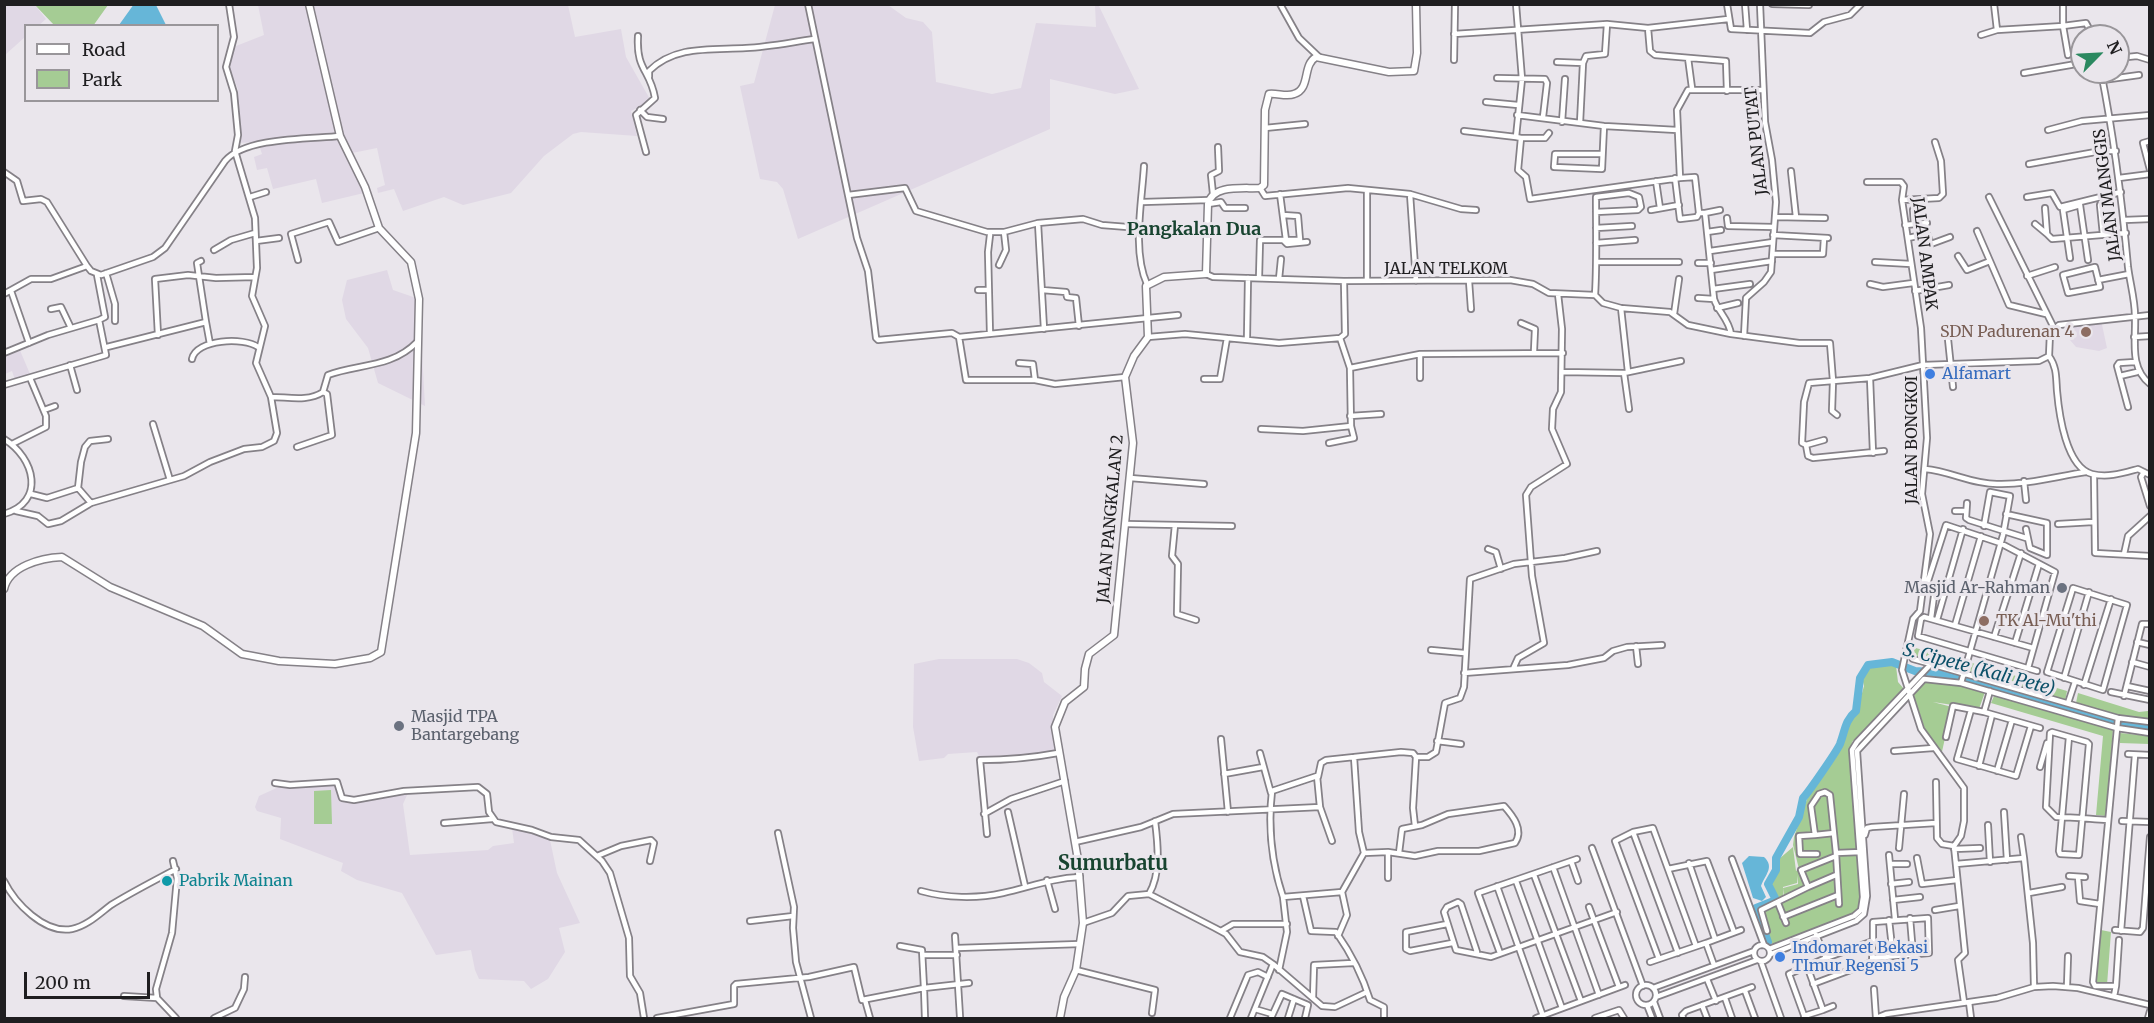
<!DOCTYPE html>
<html>
<head>
<meta charset="utf-8">
<style>
	body { margin:0 }
	#map { position:relative; width:2154px; height:1023px; overflow:hidden; background:#eae6ec; font-family:Merriweather,serif }
	canvas { display:block }
	.frame { position:absolute; inset:0; border:6px solid #1f1e20; pointer-events:none }
	.legend { position:absolute; left:24px; top:24px; width:195px; height:78px; box-sizing:border-box; background:#eae6ec; border:2px solid #99969a; margin:0; padding:8px 10px; list-style:none; font-size:18px; color:#1f1e20 }
	.legend li { display:flex; align-items:center; gap:12px; height:30px }
	.legend b { width:30px; border:2px solid #99969a }
	.north { position:absolute; left:2070px; top:24px; width:60px; height:60px; box-sizing:border-box; background:#eae6ec; border:2px solid #99969a; border-radius:50%; rotate:66deg; font-size:16px; font-weight:700; line-height:24px; text-align:center; color:#1f1e20 }
	.north::after { content:''; display:block; margin:auto; width:21px; height:27px; background:#2b8960; clip-path:polygon(50% 0,100% 100%,50% 72%,0 100%) }
	.scale { position:absolute; left:24px; top:972px; width:126px; height:27px; box-sizing:border-box; border:3px solid #1f1e20; border-top:0; padding-left:8px; font-size:18px; line-height:21px; white-space:nowrap; color:#1f1e20; -webkit-text-stroke:4px #eae6ec; paint-order:stroke }
</style>
</head>
<body>
<div id="map">
<canvas width="2154" height="1023"></canvas>
<div class="frame"></div>
<ul class="legend">
<li><b style="height:8px;background:#fff"></b>Road</li>
<li><b style="height:16px;background:#a5cc94"></b>Park</li>
</ul>
<div class="north">N</div>
<div class="scale">200 m</div>
</div>
<script>
const c = document.querySelector('canvas').getContext('2d');
c.lineJoin = 'round';
function fill(path, color) {
  c.fillStyle = color;
  c.fill(path, 'evenodd');
}
function trace(path, color, width, dash) {
  c.strokeStyle = color;
  c.lineWidth = width;
  c.lineCap = dash ? 'butt' : 'round';
  c.setLineDash(dash || []);
  c.stroke(path);
}
function write(font, color, halo, rows, align = 'center') {
  c.font = font + ' Merriweather,serif';
  c.lineWidth = 6;
  c.setLineDash([]);
  c.textBaseline = 'middle';
  c.strokeStyle = halo;
  c.fillStyle = color;
  for (const [text, x, y, turn = 0] of rows) {
    c.save();
    c.translate(x, y);
    c.rotate((+turn || 0) * Math.PI / 180);
    c.textAlign = isNaN(turn) ? turn : align;
    if (halo) c.strokeText(text, 0, 0);
    c.fillText(text, 0, 0);
    c.restore();
  }
}
const built = new Path2D(`
	M5,4L35,5L46,19L39,25L26,26L25,37L5,55Z
	M1098,4L1139,89L1115,94L1050,79V129L798,239L783,189L777,182L760,179L740,86L754,83L775,5H888L906,18L923,22L932,32L936,82L992,94L1021,88L1036,23L1096,27L1095,5Z
	M258,5H568L575,37L621,29L626,57L651,101L631,111L637,136L581,132L573,134L544,156L511,193L463,205L444,197L403,211L394,189L378,193L377,188L385,185L377,148L347,154L364,193L322,203L316,179L273,189L267,168L257,170L254,157L262,154L258,142L237,143L234,106L238,89L228,65L236,46L264,35Z
	M387,270L393,290L419,299L425,406L378,383L368,348L346,319L342,300L347,280Z
	M2101,320L2107,348L2099,351L2076,347L2070,340L2066,324Z
	M4,344L9,351L19,348L30,374L15,380L12,371L5,374Z
	M939,659H1017L1029,663L1042,673L1044,682L1062,696L1053,715L1054,752L1015,759L1005,756L987,758L979,756L977,752L948,754L944,758L919,761L913,727L914,664Z
	M335,784L340,802L354,803L408,793L403,804L410,855L488,850L493,846L514,843L512,828L526,830L550,840L557,873L580,923L559,928L565,952L548,979L531,989L524,981L479,979L475,970L471,950L436,955L402,893L357,880L341,871L343,863L280,839L281,818L257,811L255,807L259,796L281,786Z`);
const green = new Path2D(`
	M35,5H108L93,26L54,25Z
	M1912,647L1964,661L1961,671L1909,657Z
	M1893,663L1896,666L1898,682L1904,689L1852,742L1850,761L1861,907L1856,913L1773,944L1770,942L1759,909L1784,898L1783,888L1798,884L1797,875V883L1783,887V896L1778,898L1771,882L1779,869V859L1793,847L1796,871L1799,869L1793,845L1794,837L1807,799L1825,768L1835,759L1848,719L1857,711L1864,686L1862,678L1869,666Z
	M1972,663L2067,691L2065,701L1970,672Z
	M1926,679L1954,683L1985,692L1979,709L1933,702L1952,707L1941,756L1927,736L1913,693Z
	M2078,693L2139,712L2148,711L2149,719L2122,717L2076,703Z
	M1994,696L2113,729L2106,816L2096,815L2103,736L1991,703Z
	M2120,733L2149,736V744L2120,743Z
	M331,790L332,824H314V791Z
	M2101,930L2111,932L2107,985L2096,982Z`);
const water = new Path2D(`
	M134,4L156,5L166,25H119Z
	M1749,856L1764,857C1775,867 1765,875 1761,886L1766,897L1762,901L1753,898L1742,863Z`);
const river = new Path2D(`
	M1768,942L1756,908L1776,900L1768,884L1776,870V858L1799,817L1803,798C1808,793 1837,751 1840,744C1845,731 1845,720 1856,711L1860,678L1868,665L1892,662L1915,671L1932,672L2123,725L2150,728`);
const minor = new Path2D(`
	M808,4L857,238L868,271L876,338L878,340L952,333L959,337L966,380H1035
	M1280,4L1299,38L1319,57
	M1727,4L1731,29L1810,33L1824,22L1850,15L1861,4
	M1745,4L1747,30
	M1772,4L1809,5
	M1994,4L1997,30
	M2063,4V26L2086,23L2093,36
	M1648,28L1650,51L1655,55L1726,61L1727,91
	M1454,34L1607,24L1648,28L1728,19
	M1981,35L1997,30L2063,26L2068,55
	M638,36C636,71 650,69 655,98L636,115L646,152
	M1688,58L1692,88
	M2118,58L2137,56L2150,60
	M1454,60L1455,4
	M1557,62L1583,63L1580,123
	M1583,63L1586,56L1605,54L1607,24
	M2101,72C2114,137 2122,201 2128,267C2130,283 2135,300 2135,316C2136,341 2129,367 2150,384
	M2024,73L2082,63
	M649,77V71C675,45 711,50 746,48C769,47 792,42 815,39
	M1497,78L1545,79L1547,83L1543,117
	M2103,80L2139,75
	M1486,102L1518,105
	M640,110L647,117L663,119
	M1517,115L1604,126L1677,130
	M1562,122L1565,79
	M1265,128L1305,124
	M2048,130L2082,121L2150,115
	M1464,131L1516,137L1522,79L1516,4
	M1516,137L1521,138L1518,170L1526,177L1530,199L1680,178L1677,110L1688,90H1763
	M1521,138H1545L1549,133
	M2150,141L2143,143L2150,170
	M1602,154H1555L1554,167L1602,169L1604,126
	M2029,164L2101,151H2116
	M1144,166C1142,201 1132,251 1147,284
	M1791,171L1796,217
	M4,172L17,181L23,201L41,199L47,202L87,266
	M1675,178L1680,219L1697,217L1699,213
	M1680,178L1695,177L1699,213H1705L1714,299C1718,312 1729,319 1731,334
	M2119,178L2150,174
	M1656,181L1660,208
	M1867,182H1901L1904,186L1902,200L1921,328L1927,438L1922,494L1930,534L1920,611L1913,619L1902,670L1921,729L1964,788V821L1961,836L1954,846L1965,953L1958,960L1964,1002
	M1260,188L1265,196L1348,188L1410,194L1461,209L1476,210
	M1367,192V281
	M1213,194L1211,175L1219,171L1218,147
	M1280,194L1286,240H1300L1298,216L1283,215
	M1410,194L1416,281
	M848,195L905,188L916,211L987,232H1004L1038,223L1083,219L1102,225L1140,228
	M250,197L266,192
	M1989,197L2054,328
	M2027,197L2052,193L2060,207L2121,192
	M1902,200L1939,198L1943,194L1941,161L1935,142
	M1143,202L1209,200
	M1208,204L1221,202L1225,208H1245
	M2100,205L2103,235
	M2045,208L2047,234L2052,239L2126,233
	M1651,210L1679,205
	M1913,210L1914,224
	M1705,213L1720,210
	M1775,217L1825,218
	M1727,218L1728,226L1774,227
	M2124,220L2150,219
	M1038,223L1044,329
	M2035,224L2047,234
	M1905,225L1927,223
	M1596,228L1632,226
	M1977,231L1990,261
	M1707,232L1721,230
	M990,235L988,252L990,334
	M1773,235L1828,238
	M1908,238L1927,234L1931,244L1950,237
	M256,241L279,238
	M1596,243L1635,240
	M214,250L231,240L255,233
	M1710,251L1773,242
	M1774,254H1823L1824,238
	M1958,256L1967,270L1990,261L2009,305L2046,314
	M2070,258L2063,210L2080,205L2088,260
	M298,260L291,234L329,222L338,242L379,228
	M1597,262H1679
	M1875,262L1911,264
	M1698,263H1711
	M999,265L1006,250L1004,232
	M2095,267L2100,287L2068,293L2063,275Z
	M1711,270L1772,261
	M106,273L115,304V321
	M1206,274L1213,277L1344,281L1510,280L1533,284L1549,293L1595,295L1603,303L1621,308L1670,312L1688,325L1731,334L1799,343H1830L1833,381L1870,378L1923,365L2039,361L2049,356L2050,333L2059,325L2150,315
	M2027,276L2055,267
	M1259,278L1260,240H1283L1287,244L1307,242
	M1279,279L1281,259
	M2098,280L2129,274
	M1344,281L1345,334L1340,338L1350,368L1420,354L1563,353
	M1469,281L1471,309
	M1870,284L1883,287L1913,283
	M1713,289L1750,284
	M978,290H989
	M1042,290L1066,292L1067,297L1076,298L1079,326
	M11,291L29,343
	M1915,291L1949,285
	M4,294L31,279H51L87,266L91,271L101,275L153,257L165,248L225,161C245,137 310,139 340,136
	M1595,295C1597,263 1596,231 1596,199V197L1629,193L1639,197L1641,207L1638,210L1596,212
	M1698,298L1714,299
	M1621,308L1628,372
	M1717,308L1738,303
	M51,309L61,307L71,328
	M1674,314L1679,279
	M206,322L210,344
	M1521,323L1535,329L1534,351
	M158,335L155,279L188,275L216,278L255,277
	M1744,336L1746,298L1764,282L1771,272L1776,202L1772,160L1765,122L1760,4
	M959,337L1178,315
	M1148,337L1185,334L1279,343L1340,338
	M2134,337L2150,336
	M1247,338L1248,278
	M1948,339L1953,387
	M107,347L206,322L197,263L201,261
	M4,353L48,335L99,320
	M1420,354V378
	M2049,356C2057,367 2056,378 2057,391C2059,414 2066,467 2092,474C2108,478 2123,473 2138,469L2150,475
	M192,359C196,339 244,337 258,347
	M1019,363L1033,364L1035,380L1055,384L1125,377
	M70,365L77,390
	M1562,372L1624,373L1681,361
	M1624,373L1629,409
	M2120,376L2137,372
	M1870,378L1873,453
	M1204,379H1220L1227,338
	M4,385L106,355L99,320L105,317L97,275
	M271,397C288,397 308,402 323,392L328,375C357,364 392,368 417,342
	M2128,407L2117,366L2119,363L2135,362
	M44,410L55,406
	M1350,416L1381,414
	M153,424L170,480
	M1261,429L1303,431L1351,426L1350,368
	M4,439C35,458 46,502 4,514
	M1824,440L1806,445L1802,443L1804,402L1809,383L1833,381L1832,411L1837,415
	M1329,443L1354,438L1351,426
	M12,444L46,427V416L30,378
	M1806,445L1808,456L1813,458L1884,451
	M297,447L332,435L327,394L323,392
	M1925,469C1950,471 1971,484 1997,484C2027,485 2058,476 2086,472
	M2144,472L2141,477L2150,506
	M2094,475L2095,553L2150,556
	M1130,478L1204,484
	M2024,481L2026,500
	M78,488L81,462L85,447L90,441L108,439
	M31,494L47,498L78,488L91,503
	M1967,503L1966,518L1969,520L2026,538
	M16,511L38,516L48,524L61,521L91,503L184,476L210,462L244,449L262,447L274,441L277,433L271,397L256,363L265,326L252,296L257,268L255,218L235,151L238,135L234,93L226,67L234,37L229,4
	M1955,511H1966
	M2006,514L2047,523V555L2030,548L2026,529
	M1126,524L1232,526
	M2058,524L2093,522
	M1175,525L1172,556L1178,564L1177,614L1196,620
	M1488,549L1496,552L1501,569
	M2124,554L2128,536L2150,516
	M2073,588L2127,605L2103,690L2047,672Z
	M1945,592L1927,584L1946,525L2000,543L2055,572L2028,668
	M1931,618L1935,589
	M1937,620L1963,529
	M1955,625L1981,536
	M1994,637L2021,553
	M2137,642L2150,645
	M2015,643L2039,564
	M1636,646L1638,664
	M2033,648L1924,617L1921,619L1918,636L2037,671
	M1431,650L1464,653
	M1913,659L1931,664
	M2132,662L2150,667
	M1513,669L1518,658L1544,643L1532,576L1526,495L1531,487L1567,464L1552,429L1553,409L1561,392L1562,329L1558,294
	M1464,673L1568,665L1604,658L1613,651L1627,647L1662,645
	M2064,678L2089,592
	M1961,683L2003,535L2010,496L1990,492L1984,526
	M2084,685L2111,599
	M2127,686L2150,691
	M1990,691L1984,712L2040,728
	M2111,692L2150,700
	M2124,696L2142,624H2150
	M2068,703L2075,682
	M1971,710L1957,759L2016,776L2031,726
	M1946,737L1953,706L1984,712
	M2069,737L2059,851L2060,854L2079,855L2089,744L2087,742L2052,732L2050,733L2046,807L2056,817C2073,817 2090,819 2107,820
	M1221,739L1228,812
	M1437,741L1461,744
	M1894,751L1933,748
	M1260,753L1271,793
	M2128,754L2150,755
	M1354,757L1359,832L1364,853
	M1979,766L1992,715
	M2040,767L2047,743
	M1997,771L2012,720
	M1224,774L1263,767
	M1318,777L1321,763L1326,760L1401,752L1413,753L1416,757H1428L1436,752L1445,703L1460,698L1464,687L1470,579L1514,564L1565,558L1597,551
	M1936,782L1937,838L1942,844L1954,846
	M275,783L290,785L337,782L342,798L354,800L404,791L478,787L487,794L489,812L496,822L532,830L551,837L579,840L602,861L610,873L629,938L630,976L640,993L644,1018
	M1320,807L1332,841
	M1008,812L1025,886
	M2004,812L2007,860
	M984,814L1011,799L1065,781
	M2122,821L2150,822
	M444,823L492,819
	M1988,825L1990,862
	M1415,826L1413,808L1416,757
	M1633,832L1678,953
	M778,833L794,907L793,928L796,962L811,1018
	M987,834L980,760C1007,760 1031,758 1058,753
	M1815,835L1834,833
	M1865,835L1867,828L1872,827L1936,823
	M2021,837L2024,858
	M1075,842L1141,827L1173,814L1320,807L1317,776L1272,791C1268,826 1272,864 1283,897L1342,892L1364,853
	M1592,848L1643,986
	M1899,848L1904,794
	M1954,849L1980,848
	M1364,853L1388,852L1415,856L1438,851H1479L1515,843C1524,830 1513,816 1504,806L1448,814L1422,825L1402,829L1399,853
	M1817,854H1800L1799,836L1815,835L1811,806L1819,794L1825,792L1830,795L1836,853
	M1889,855L1895,919
	M597,856L621,846L651,840L654,843L650,861
	M1917,858L1922,884L1957,880
	M1732,859L1764,945
	M173,861L177,878L172,933L156,989L157,998L176,1018
	M1571,861L1578,881
	M1689,863L1715,939
	M1890,864H1907
	M1956,864L2024,858L2033,943L2034,987
	M1553,867L1599,995
	M1668,869L1707,861L1734,932
	M1534,875L1581,1001
	M1836,875L1808,887L1801,870L1836,856
	M2069,876L2085,877
	M2078,877L2080,901L2100,904
	M1388,878V852
	M1047,880L1055,909
	M4,881C15,903 44,934 72,929C87,926 99,914 111,905C132,892 154,881 176,869
	M1516,881L1562,1008
	M1891,884L1909,882
	M1497,886L1543,1016
	M921,891C946,898 977,899 1003,893C1030,887 1053,878 1080,877
	M2029,893L2062,887
	M1149,894C1161,874 1158,844 1155,821
	M1303,896L1311,931L1336,932C1350,952 1363,977 1370,1000L1384,1007V1018
	M1893,900L1920,897
	M1778,903L1786,923
	M1839,904L1836,853L1861,852
	M1589,907L1619,987
	M1935,910L1959,906
	M1783,917L1838,895
	M1910,918L1913,954
	M1889,920L1893,956
	M750,921L793,916
	M1083,923L1112,913L1128,896L1149,894L1215,928L1226,934L1240,952L1263,957L1273,964L1322,1006L1335,1007L1367,992
	M1447,924L1406,932V949L1410,951L1452,943
	M2115,930L2140,932L2143,928L2150,837
	M1221,931L1233,924H1287
	M1767,931L1761,910L1808,887
	M2121,931L2135,755
	M955,936L960,1017
	M1338,936L1347,915L1342,892
	M1873,941V922L1928,918L1929,953L1873,958
	M1754 953a8 8 0 1 1 16 0a8 8 0 1 1-16 0Z
	M957,948L1080,944
	M1769,949L1854,916L1861,910L1863,897L1852,750L1857,742L1931,664L2118,718L2150,722
	M1477,952L1461,904L1458,902L1447,907L1444,912L1456,950L1491,957L1617,912
	M1500,953L1478,893L1577,859
	M1771,954L1856,921L1864,914L1867,896L1857,751L1924,679L1961,683L2117,728L2150,733
	M924,955H957
	M1659,959L1615,841L1633,832L1653,828L1696,946
	M1650,962L1706,943
	M1761,962L1781,1018
	M1714,965L1706,943L1741,930
	M1076,970L1155,990L1152,1013
	M1279,970L1287,932L1283,897
	M1707,979L1716,1001
	M1813,984L1872,962L1873,941L1826,958
	M1636 995a10 10 0 1 1 20 0a10 10 0 1 1-20 0Z
	M2067,986L2068,956
	M2116,986L2119,940
	M1653,988L1754,951
	M1874,989L1876,1018
	M1745,991L1755,1018
	M124,996L157,998
	M2114,996L2116,986H2095L2093,982L2118,718
	M1656,997L1757,960
	M1313,998L1314,965L1353,963
	M1725,998L1732,1018
	M865,1000L870,1018
	M1654,1002L1660,1018
	M1969,1002L1971,1018
	M1647,1005L1652,1018
	M1702,1005L1707,1018
	M1255,1009L1272,1014
	M1823,1010L1833,1006
	M1804,1016L1823,1010L1807,966
	M214,1018L235,1008L244,989L245,977
	M657,1018L734,1004V986L736,984L809,977L854,967L862,1000L924,988L922,950L900,946
	M925,1018L924,988L969,983
	M1230,1018L1248,975L1258,972L1268,977
	M1251,1018L1273,964
	M1271,1018L1282,994L1308,1005L1305,1018
	M1288,1018L1294,999
	M1536,1018L1625,985
	M1595,1018L1619,1010L1624,1018
	M1683,1018L1682,1015L1686,1011L1752,987
	M1805,1018L1789,974L1826,958L1816,935
	M1876,1018L1886,1014L1997,998L2034,987L2053,986L2078,988L2150,1005
	M2148,1018L2150,1011`);
const tertiary = new Path2D(`
	M4,589C9,566 41,558 62,557L110,587L203,626L242,654L279,661L335,664L370,658L381,652L416,433L419,299L411,262L379,228L365,187L340,136L309,4
	M1060,1018L1064,997L1076,970L1083,923L1078,860L1055,727L1065,702L1084,687L1085,669L1089,654L1114,635L1133,443L1125,377L1134,356L1148,337L1146,286L1164,277L1206,274L1208,204C1213,184 1243,189 1260,188L1264,185L1265,110L1269,94C1277,93 1287,97 1294,94C1311,89 1302,65 1316,57L1389,72L1414,71L1417,53L1416,4`);
const markers = [
	[2086,332,6,"#8d6e63"],
	[1930,374,6,"#3f7fe0"],
	[2062,588,6,"#6b7280"],
	[1984,621,6,"#8d6e63"],
	[399,726,6,"#6b7280"],
	[167,881,6,"#0f9aa8"],
	[1780,957,6,"#3f7fe0"]
];
const streetNames = [
	["JALAN PUTAT",1757,141,-96],
	["JALAN MANGGIS",2108,195,-97],
	["JALAN AMPAK",1924,254,83],
	["JALAN TELKOM",1446,269],
	["JALAN BONGKOI",1912,440,-90],
	["JALAN PANGKALAN 2",1111,519,-85]
];
const educationNames = [
	["SDN Padurenan 4",2074,332],
	["TK Al-Mu'thi",1996,621,"left"]
];
const shopNames = [
	["Alfamart",1942,374],
	["Indomaret Bekasi",1792,948],
	["TImur Regensi 5",1792,966]
];
const worshipNames = [
	["Masjid Ar-Rahman",2050,588],
	["Masjid TPA",411,717,"left"],
	["Bantargebang",411,735,"left"]
];
const cultureNames = [
	["Pabrik Mainan",179,881]
];
const neighbourhoodNames = [
	["Pangkalan Dua",1194,230]
];
const waterNames = [
	["S. Cipete (Kali Pete)",1979,670,15]
];
const quarterNames = [
	["Sumurbatu",1113,864]
];
fill(built, '#e0d8e5');
fill(green, '#a5cc94');
fill(water, '#66b6d8');
trace(river, '#66b6d8', 8);
trace(minor, '#858187', 8);
trace(tertiary, '#858187', 9);
trace(minor, '#fff', 4.5);
trace(tertiary, '#fff', 6);
for (const [x, y, r, color] of markers) {
  const dot = new Path2D();
  dot.arc(x, y, r, 0, 2 * Math.PI);
  c.fillStyle = color;
  c.fill(dot);
  trace(dot, '#eae6ec', 2);
}
write('16px', '#1f1e20', '#eae6ec', streetNames);
write('16px', '#785e54', '#eae6ec', educationNames, 'right');
write('16px', '#366cbe', '#eae6ec', shopNames, 'left');
write('16px', '#5b616d', '#eae6ec', worshipNames, 'right');
write('16px', '#0d838f', '#eae6ec', cultureNames, 'left');
write('bold 18px', '#184430', '#eae6ec', neighbourhoodNames);
write('italic 18px', '#0c5068', '#eae6ec', waterNames);
write('bold 20px', '#184430', '#eae6ec', quarterNames);
</script>
</body>
</html>
